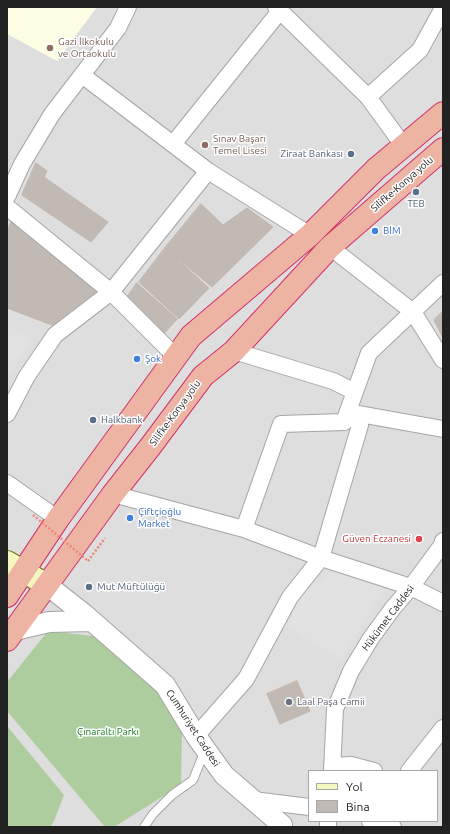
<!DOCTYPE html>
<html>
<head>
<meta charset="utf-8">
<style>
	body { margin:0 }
	#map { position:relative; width:450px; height:834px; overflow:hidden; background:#f0eee8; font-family:Ubuntu,sans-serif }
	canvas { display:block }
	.frame { position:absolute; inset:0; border:8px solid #212121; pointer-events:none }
	.legend { position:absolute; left:308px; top:770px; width:130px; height:52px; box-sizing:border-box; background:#fff; border:1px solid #a6a6a6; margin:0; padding:5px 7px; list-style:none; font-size:12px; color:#212121 }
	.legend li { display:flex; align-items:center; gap:8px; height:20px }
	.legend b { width:20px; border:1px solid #a6a6a6 }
</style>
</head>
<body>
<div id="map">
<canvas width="450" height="834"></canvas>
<div class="frame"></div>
<ul class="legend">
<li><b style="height:5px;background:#f4f6c0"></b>Yol</li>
<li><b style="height:11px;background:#c1bab4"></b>Bina</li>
</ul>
</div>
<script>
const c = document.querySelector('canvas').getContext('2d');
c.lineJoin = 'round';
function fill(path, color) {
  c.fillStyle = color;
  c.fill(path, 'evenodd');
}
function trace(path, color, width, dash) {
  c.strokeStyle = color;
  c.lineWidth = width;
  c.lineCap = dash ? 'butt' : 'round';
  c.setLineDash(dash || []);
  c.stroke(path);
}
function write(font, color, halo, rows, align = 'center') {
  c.font = font + ' Ubuntu,sans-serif';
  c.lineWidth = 3;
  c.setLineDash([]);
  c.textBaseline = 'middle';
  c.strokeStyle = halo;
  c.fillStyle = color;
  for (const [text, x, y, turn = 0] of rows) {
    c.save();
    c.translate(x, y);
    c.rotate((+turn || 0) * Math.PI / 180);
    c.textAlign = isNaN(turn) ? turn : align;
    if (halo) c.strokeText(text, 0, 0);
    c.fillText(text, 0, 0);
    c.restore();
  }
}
const residential = new Path2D(`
	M7,7H443V827H7ZM309,771H437V821H309Z`);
const education = new Path2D(`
	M7,7H97L57,61L7,34Z`);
const forest = new Path2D(`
	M48,631L102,637L157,689L182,730L181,785L114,827H105L7,711V682Z
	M7,726L64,795L54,821L50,827H9L7,825Z`);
const parking = new Path2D(`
	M7,326L32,339L7,379Z
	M337,569L385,588L342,659L285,627L301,593Z`);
const building = new Path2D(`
	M36,163L47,171L44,177L108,222L91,242L22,195Z
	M201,204L223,225L247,208L273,227L212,287L165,248Z
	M11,222L60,255L98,290L52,325L7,308V233Z
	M165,248L209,288L179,319L139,282Z
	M137,283L177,319L161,337L125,300Z
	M443,311V338L434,320Z
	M297,681L310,711L280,724L267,694Z`);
const path = new Path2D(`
	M88,561L105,538`);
const service = new Path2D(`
	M144,827L153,814L172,795L193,780L205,750`);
const minor = new Path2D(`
	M276,7L368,97L403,145
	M82,75L208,171L310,235
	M368,97L420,50L443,8
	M173,144L280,11
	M7,197L22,164L52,114L118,28L128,7
	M7,207L111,292L176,357
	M330,247L413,312L443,360
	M234,351L333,381L355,392
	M348,412L443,429
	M7,414L27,376L55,335L111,292L208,171
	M7,483L58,519
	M113,494L244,529L321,558L411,587L443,603
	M244,529L281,424L344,422L369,353L443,283
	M196,736L246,679L290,597L321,558L360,425L348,412
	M332,766L351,765L374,771
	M332,771L335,709L351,671L371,638L393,608L411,587L442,545L443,541
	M409,771L443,728
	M253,800L309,807
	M370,821L393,827
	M328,827V821`);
const tertiary = new Path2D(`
	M47,585L84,614L165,685L196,736L224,775L282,825V827
	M15,630L49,622L92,621`);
const secondary = new Path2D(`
	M7,562L47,585`);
const trunk = new Path2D(`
	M7,596L58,519L191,336L310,235L376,169L443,113
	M7,640L113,494L150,447L203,376L234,351L330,247L443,149`);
const pathBridge = new Path2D(`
	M33,515L88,561`);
const markers = [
	[50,48,4,"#8d6e63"],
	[205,145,4,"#8d6e63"],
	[351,154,4,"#5c6f8a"],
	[416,192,4,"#5c6f8a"],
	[375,231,4,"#3f7fe0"],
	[137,359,4,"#3f7fe0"],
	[93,420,4,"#5c6f8a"],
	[130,518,4,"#3f7fe0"],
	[419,539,4,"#e0444e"],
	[89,587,4,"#5c6f8a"],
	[289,702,4,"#6b7280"]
];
const educationNames = [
	["Gazi İlkokulu",58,42],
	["ve Ortaokulu",58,54],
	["Sınav Başarı",213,139],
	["Temel Lisesi",213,151]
];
const serviceNames = [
	["Ziraat Bankası",343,154,"right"],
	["TEB",416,204,"center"],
	["Halkbank",101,420],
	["Mut Müftülüğü",97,587]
];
const streetNames = [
	["Silifke-Konya yolu",402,184,-41],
	["Silifke-Konya yolu",175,413,-54],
	["Hükümet Caddesi",388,618,-53],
	["Cumhuriyet Caddesi",193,728,57]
];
const shopNames = [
	["BİM",383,231],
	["Şok",145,359],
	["Çiftçioğlu",138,512],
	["Market",138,524]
];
const healthNames = [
	["Güven Eczanesi",411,539]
];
const worshipNames = [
	["Laal Paşa Camii",297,702]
];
const parkNames = [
	["Çınaraltı Parkı",108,732]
];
fill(residential, '#dfdede');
fill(education, '#fdfde4');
fill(forest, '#adcd9f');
fill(parking, '#e1e1e1');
fill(building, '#c1bab4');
trace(building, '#c1b5ab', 1);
trace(service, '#a5a5a5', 10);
trace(minor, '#a5a5a5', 18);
trace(tertiary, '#a5a5a5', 22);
trace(secondary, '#69740b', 24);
trace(trunk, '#d23269', 24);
trace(path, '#f28377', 2.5, [2, 2]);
trace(service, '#fff', 8);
trace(minor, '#fff', 16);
trace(tertiary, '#fff', 20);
trace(secondary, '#f4f6c0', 22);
trace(trunk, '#edb4a4', 22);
trace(pathBridge, '#f28377', 2.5, [2, 2]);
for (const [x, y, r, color] of markers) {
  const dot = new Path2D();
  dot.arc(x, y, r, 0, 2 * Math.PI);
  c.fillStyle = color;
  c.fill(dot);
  trace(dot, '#fff', 1.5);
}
write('10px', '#785e54', '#fff', educationNames, 'left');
write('10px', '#4e5e75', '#fff', serviceNames, 'left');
write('10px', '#212121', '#fff', streetNames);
write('10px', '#366cbe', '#fff', shopNames, 'left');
write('10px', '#be3a42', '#fff', healthNames, 'right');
write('10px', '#5b616d', '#fff', worshipNames, 'left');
write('10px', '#127b1b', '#fff', parkNames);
</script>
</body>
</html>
